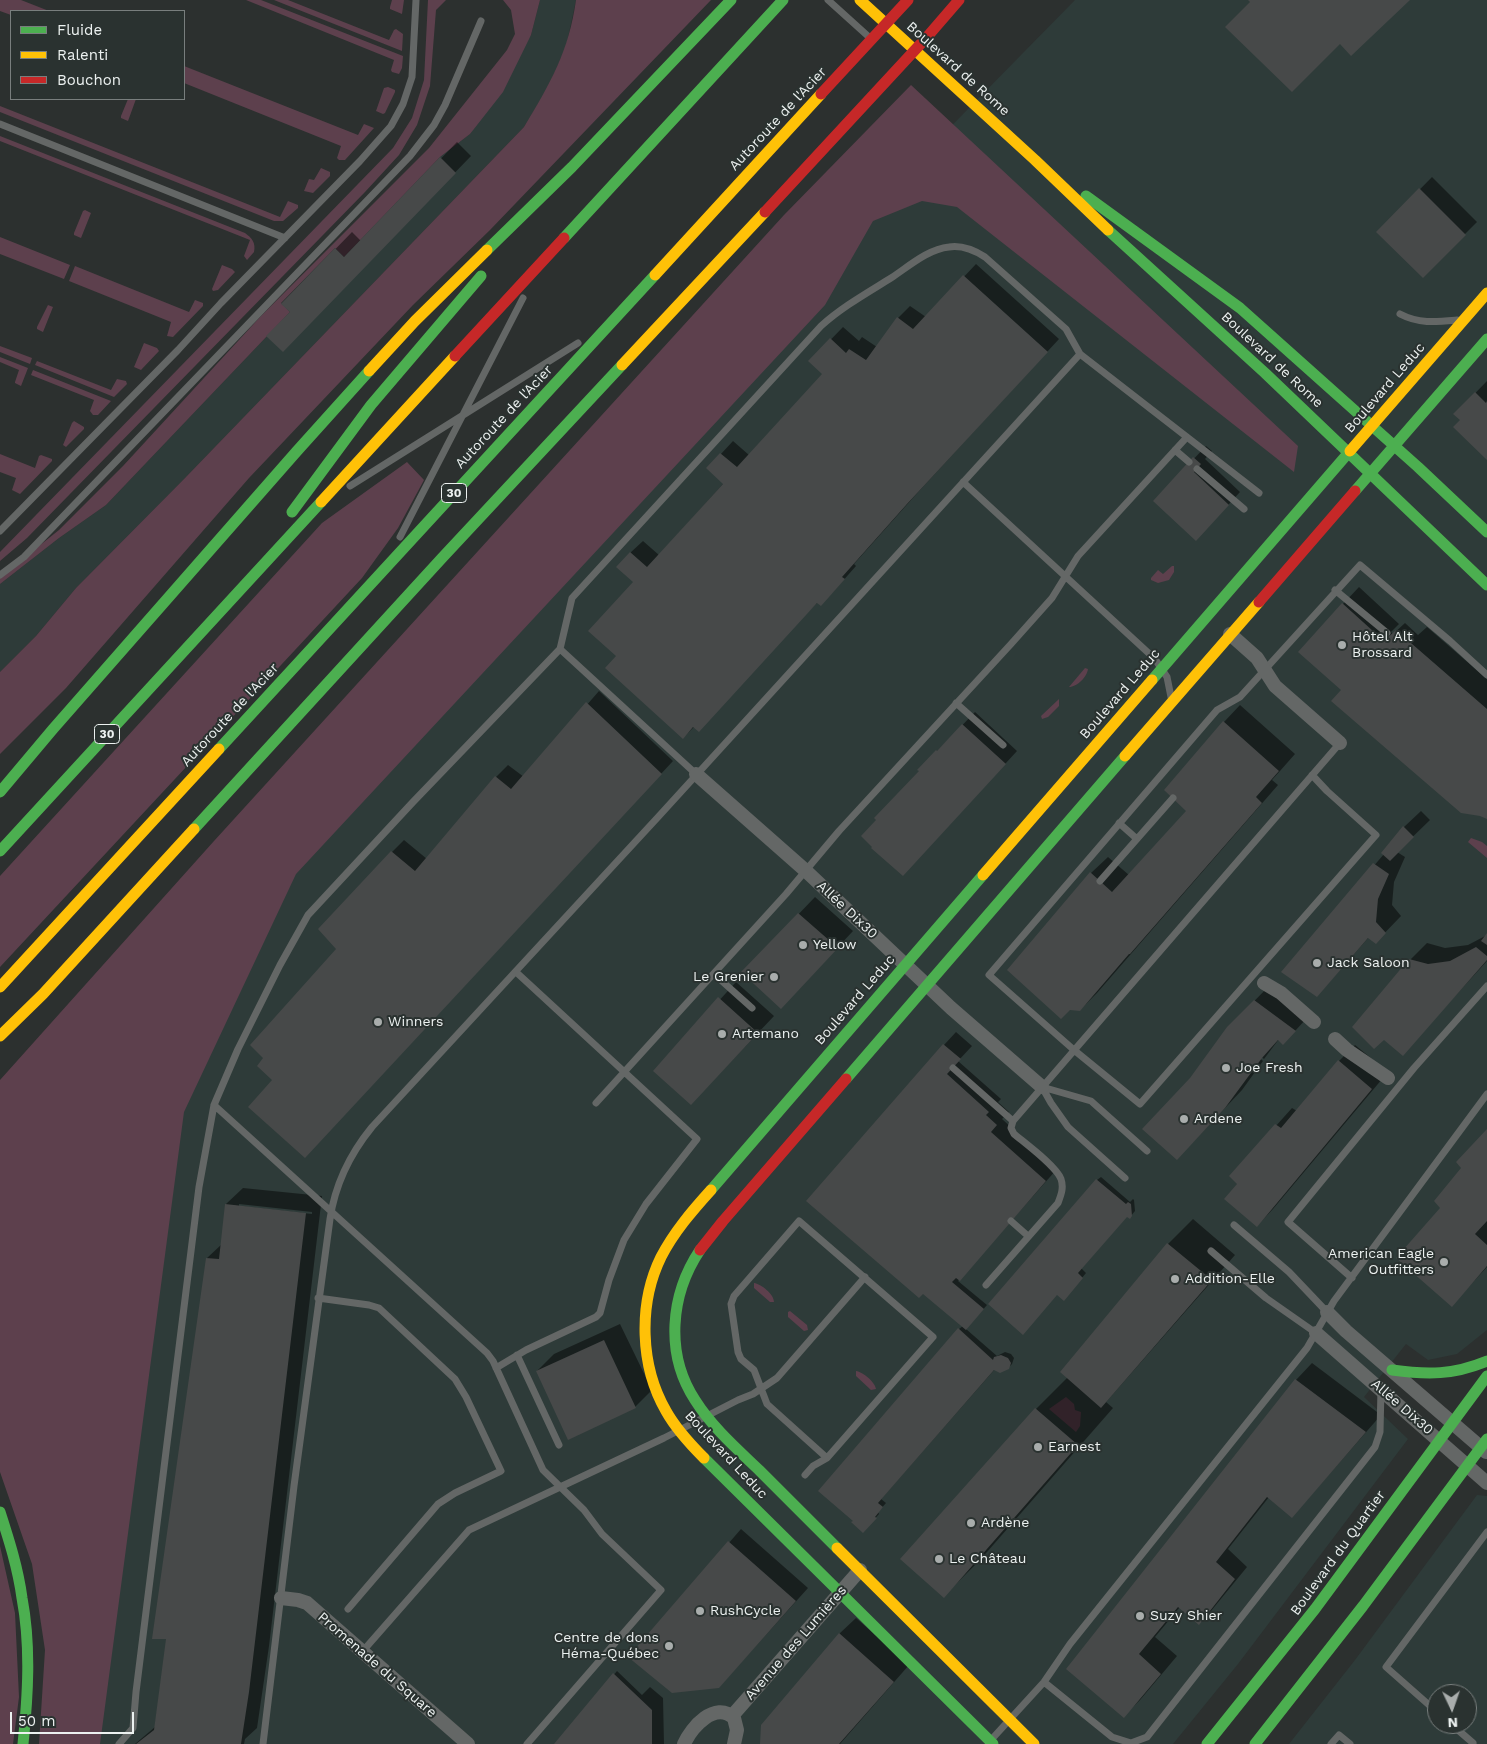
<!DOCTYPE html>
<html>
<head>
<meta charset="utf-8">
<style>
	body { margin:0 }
	#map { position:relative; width:1487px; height:1744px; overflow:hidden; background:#2c302f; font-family:"Work Sans",sans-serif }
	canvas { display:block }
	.legend { position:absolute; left:10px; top:10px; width:175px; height:90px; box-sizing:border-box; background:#2a3230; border:1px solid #787e7d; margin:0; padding:6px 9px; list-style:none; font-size:15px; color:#ecf1f0 }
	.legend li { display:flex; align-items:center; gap:10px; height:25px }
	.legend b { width:25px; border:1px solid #787e7d }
	.north { position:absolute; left:1427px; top:1684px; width:50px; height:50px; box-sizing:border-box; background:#2a3230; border:1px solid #787e7d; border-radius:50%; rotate:177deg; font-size:14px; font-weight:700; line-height:20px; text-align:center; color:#ecf1f0 }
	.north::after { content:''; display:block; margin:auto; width:18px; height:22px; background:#a9adac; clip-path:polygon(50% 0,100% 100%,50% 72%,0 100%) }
	.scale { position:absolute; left:10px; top:1712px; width:124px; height:22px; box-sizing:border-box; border:2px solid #ecf1f0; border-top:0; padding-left:6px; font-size:15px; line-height:18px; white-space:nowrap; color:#ecf1f0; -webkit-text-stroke:4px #2a3230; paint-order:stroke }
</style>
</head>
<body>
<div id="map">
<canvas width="1487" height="1744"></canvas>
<ul class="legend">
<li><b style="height:6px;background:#4caf50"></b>Fluide</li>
<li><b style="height:6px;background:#ffc107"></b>Ralenti</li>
<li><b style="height:6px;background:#c62828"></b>Bouchon</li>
</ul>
<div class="north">N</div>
<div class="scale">50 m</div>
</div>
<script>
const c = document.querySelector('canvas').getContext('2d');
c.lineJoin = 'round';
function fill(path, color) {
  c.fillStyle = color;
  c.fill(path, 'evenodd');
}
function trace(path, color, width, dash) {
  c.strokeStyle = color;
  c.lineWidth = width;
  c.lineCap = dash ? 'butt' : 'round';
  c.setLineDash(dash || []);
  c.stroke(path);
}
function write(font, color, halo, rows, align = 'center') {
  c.font = font + ' "Work Sans",sans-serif';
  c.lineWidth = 4;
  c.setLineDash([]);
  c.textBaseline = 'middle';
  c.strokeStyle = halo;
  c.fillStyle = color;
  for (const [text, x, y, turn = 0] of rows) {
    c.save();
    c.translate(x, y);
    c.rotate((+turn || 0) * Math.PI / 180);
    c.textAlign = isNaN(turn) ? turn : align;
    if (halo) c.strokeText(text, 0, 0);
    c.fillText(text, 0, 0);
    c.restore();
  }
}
const built = new Path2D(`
	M540,0H576L566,47L548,88L524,127L185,478L76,588L36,636L0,672V584L59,538L106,505L290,312L281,304L335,248L344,256L440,157L470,134L531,35Z
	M1075,0H1487V1330L1457,1354L1428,1360L1406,1344L1364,1397L1408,1439L1238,1664L1173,1744H69L0,1112L58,1036Z
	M1477,1495L1487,1496V1744H1289L1355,1660ZM1437,1694H1467V1724H1437Z`);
const green = new Path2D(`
	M0,0H21L49,11H11V15L0,11Z
	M246,0H261L403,56L402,68L399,74L392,72L391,70L394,60Z
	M274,0H288L389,40L394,30L396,29L403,34L402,51Z
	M392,0H404L402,14L390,9V7Z
	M428,0H446L436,10L430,86L417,125L399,155L365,192L27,538L0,561V552L393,148L412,118L424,80Z
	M503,0H540L531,35L503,92L470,134L440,157L344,257L335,248L281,303L290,312L106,505L59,538L0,584V577L59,530L123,466L261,316L429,148L507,50L515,34L511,10Z
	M576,0H711L490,230L413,305L249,478L66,688L0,754V672L36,636L76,588L185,478L524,127C550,84 569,51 576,0Z
	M184,66L358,135L364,124L374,128L345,160H339L337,158L341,146L184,83Z
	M911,85L1298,446L1294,472L957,207L922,201L873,221L825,305L296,874L184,1112L100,1744H39L45,1650L32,1564L0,1472V1080L214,841L784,215Z
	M388,87L395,90V92L385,113L383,114L376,111L384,88Z
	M128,99H136L128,121L121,118V116Z
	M0,106L280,217L288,201L298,205V208L283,221H274L0,112Z
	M0,136L245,233C252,238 256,243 254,252L247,260L244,256L250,240L0,141Z
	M321,168L330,172V176L313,193L304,191L309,179L314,180Z
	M85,210L91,213L81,238L74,235V233L83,211Z
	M0,237L70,265L64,279L0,254Z
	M222,265L232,269L235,272L218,290L213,291L212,289Z
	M75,266L189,312L195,300L203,303V306L173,337L167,336L171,322L69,281Z
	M48,305L53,307L43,332L37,329V327Z
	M144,343L157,348L159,351L141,370L134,367Z
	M0,346L32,358L30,364L0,352Z
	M0,357L28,368L21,386L15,383V382L19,370L0,362Z
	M37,361L111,390L117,379L126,381L127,384L114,397L35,365Z
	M33,370L111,401L98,415H93L90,411L94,400L31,375Z
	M74,421L84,427V429L66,447L63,445L72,423Z
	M0,454L35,468L39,456L41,455L52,459V461L20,494L12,490L16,478L0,472Z
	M407,462L424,480L398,528L362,578L0,967V876L322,523Z
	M1172,566H1174V572L1169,580L1158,583L1151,580V578L1158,570L1163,574Z
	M1085,668L1088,669C1087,677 1077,687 1069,687Z
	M1059,699V706L1048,717L1042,719L1041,716Z
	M1471,838L1482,842L1487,846V858L1468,842Z
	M754,1283C761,1284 774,1294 774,1302H770L754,1288Z
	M790,1311L807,1325L808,1330L804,1331L788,1317V1312Z
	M856,1371C863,1372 875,1382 876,1389L871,1390L856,1376Z
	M1066,1397L1074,1404L1075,1410L1081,1412L1080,1426L1076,1432L1049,1409Z
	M0,1546L15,1613L19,1697L13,1744H0Z`);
const shadow = new Path2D(`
	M457,142L471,156L299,334L292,312L283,303L352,232L361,241Z
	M1432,177L1477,222L1423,276L1378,232Z
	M976,264L1059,339L920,490L854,564L856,566L833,592L818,602L683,738L617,656L634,582L630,553L643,541L659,555L724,483L708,468L733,441L749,455L824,374L810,361L843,327L859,341L862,337L877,347L898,318L910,306L926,317Z
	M1487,381V458L1462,420L1455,414Z
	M1206,446L1212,451L1205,459L1240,492L1208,527L1154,501Z
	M1359,587L1399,624L1391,632L1393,634L1405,623L1418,635L1427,627L1487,679V818L1343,690V604Z
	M599,691L673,761L317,1144L274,1080L338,949L392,852L404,840L427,859L496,777L508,765L524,777Z
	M1240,705L1295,754L1272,780L1278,785L1097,993L1080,1010L1091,873L1108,857L1129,875L1188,811L1224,722Z
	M975,712L1017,751L915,862L920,771L919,770Z
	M1421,811L1430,820L1397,852L1405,857L1394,882L1392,905L1401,916L1376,942L1369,937L1317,996L1283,972L1384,854L1383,853L1404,827Z
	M815,897L853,931L797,991L743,972Z
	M1487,935V961L1402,1054L1410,960L1427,943L1445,948L1468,945Z
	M736,982L774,1016L707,1087L655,1071Z
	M1267,988L1307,1018L1295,1031L1279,1039L1264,1059L1230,1028L1228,1030L1263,1061L1242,1090L1193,1142L1191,1079L1228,1028Z
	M956,1032L972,1046L958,1061L1001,1099L998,1102L1009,1112L1002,1119L1057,1169L958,1281L987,1305L966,1329L997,1356L1005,1352L1011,1354L1014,1358L1012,1364L1008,1368L995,1369L881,1499L886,1503L878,1512L879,1514L863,1532L959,1329L963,1326L936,1303L944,1045Z
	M1355,1045L1388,1072L1273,1209L1257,1226L1238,1184L1231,1176L1292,1108L1297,1111L1339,1061Z
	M1487,1131V1267L1452,1305L1442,1207L1463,1168Z
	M1101,1177L1130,1202L1133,1199L1134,1200L1135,1211L1130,1217L1127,1215L1081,1268L1086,1273L1067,1296L1097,1180Z
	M243,1188L322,1196L269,1646L257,1728L245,1739L244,1744H135L155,1727L167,1638L207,1258L222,1244L226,1204ZM239,1204L312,1212V1214L239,1206Z
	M1193,1219L1235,1255L1106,1402L1113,1408L980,1560L944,1596L1036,1409L1068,1377L1168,1244Z
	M620,1324L652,1390L635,1407L537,1371L554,1354Z
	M1312,1363L1381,1415L1292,1517L1269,1497L1228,1549L1247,1567L1211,1611L1199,1623L1180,1607L1155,1637L1177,1656L1140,1700L1124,1716L1068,1669L1296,1380Z
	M741,1529L808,1588L719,1687L630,1657Z
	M856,1618L909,1665L840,1744H761L839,1634Z
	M617,1671L642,1695L650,1687L663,1698L664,1744H556Z`);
const building = new Path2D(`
	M1248,0H1410L1351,56L1340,44L1292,92L1225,27L1250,2Z
	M440,157L456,173L283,352L266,336L290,312L281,304L335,248L344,257Z
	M1419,188L1466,235L1423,278L1376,232Z
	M963,275L1048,352L907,504L842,577L845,579L821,606L817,603L699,732L693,727L683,739L605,668L616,656L588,631L633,582L616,567L630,552L647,567L723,484L706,468L720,453L737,467L822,374L808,361L830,338L846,353L849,349L866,360L897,317L913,329Z
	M1475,392L1486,403L1487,401V460L1453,427L1460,420L1453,414Z
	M1193,457L1201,464L1194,472L1229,505L1196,541L1153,501Z
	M1342,603L1384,641L1396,630L1487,709V819L1480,816L1461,813L1331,701L1341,690L1298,652Z
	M586,702L662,774L305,1158L248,1107L272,1080L257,1066L263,1058L250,1045L336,949L318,929L391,851L415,871L495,776L511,789Z
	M1223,721L1279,771L1256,797L1262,803L1130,954H1129L1080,1011L1070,1010L1061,1019L1007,970L1090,872L1112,892L1186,811L1164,790Z
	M962,724L1006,764L903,876L871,848L872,847L861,836L876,820L874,818L919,771L917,770L936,750L937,751Z
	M1403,826L1414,837L1390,861L1381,853Z
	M1373,863L1389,874L1378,899L1376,922L1386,933L1376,944L1368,938L1317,997L1281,972Z
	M798,913L838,948L781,1009L741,972Z
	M1487,933V945L1481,941Z
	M1476,947L1487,956V960L1403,1056L1384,1040L1374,1049L1352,1027L1409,959L1428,964L1450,961Z
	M718,997L758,1033L691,1105L653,1071Z
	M1254,1000L1296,1031L1283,1045L1278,1040L1262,1058L1225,1108L1177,1160L1142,1129L1190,1078L1227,1027Z
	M943,1044L961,1059L947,1074L989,1112L986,1115L997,1125L991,1132L1046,1181L960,1281L956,1278L952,1282L984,1309L966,1330L923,1294L919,1298L806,1201Z
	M1338,1060L1372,1089L1257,1227L1224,1199L1237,1184L1229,1176L1275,1124L1281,1128Z
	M1487,1129V1221L1475,1234L1487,1245V1266L1452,1307L1396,1258L1440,1208L1434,1201L1461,1168L1456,1162Z
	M1096,1179L1126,1204L1128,1202L1131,1204L1132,1216L1130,1219L1127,1217L1078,1273L1083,1278L1064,1301L1057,1295L1023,1335L988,1304Z
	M225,1204L306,1213L249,1692L241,1744H136L154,1730L166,1639H152L206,1258L219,1259Z
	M1167,1243L1212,1280L1101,1408L1060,1372Z
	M958,1328L993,1360L994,1357L1001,1355L1008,1358L1011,1363L1009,1369L1000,1373L994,1370L878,1503L883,1507L875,1517L877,1518L863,1533L851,1522L853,1521L818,1491Z
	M604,1340L636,1408L568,1440L536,1371Z
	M1295,1379L1366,1432L1292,1518L1267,1497L1216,1562L1235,1579L1199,1625L1178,1607L1139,1654L1161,1674L1124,1718L1066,1669Z
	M1035,1408L1078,1445L944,1598L900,1559Z
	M728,1541L796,1601L719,1688L672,1693L628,1657Z
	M839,1633L894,1682L839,1744H760L761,1725Z
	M613,1673L652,1710V1744H554Z`);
const lane = new Path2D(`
	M828,0L869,37
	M0,124L285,238
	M1400,314C1419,324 1436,322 1457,320
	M1175,450L1189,462
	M1197,469L1244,509
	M963,482L1155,659L1167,677L1171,697
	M350,486L578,343
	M0,531L178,350L221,303L360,161L391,126L403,104L412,77L416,0
	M400,537L523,298
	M0,575L24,557L410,156L434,125L445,105L481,21
	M1335,590L1387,633
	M560,649L696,774
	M956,703L1003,745
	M1312,775L1327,791L1376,835L1140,1104L1074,1050L989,975L1217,710L1240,697L1360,565L1450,641L1487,675
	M1119,823L1137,839
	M1100,881L1173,798
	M714,974L752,1008
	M953,1068L1013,1121
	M1042,1087L1091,1101L1147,1151
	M1042,1087L1051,1103L1068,1127L1125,1178
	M596,1103L786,894L839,831L1011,644L1052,598L1078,556L1187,437
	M214,1105L487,1353L493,1361L543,1470L584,1510L602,1534L661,1590L527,1744
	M799,1221L933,1337L827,1458L767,1404L754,1370L741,1359L738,1352L731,1304L734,1296Z
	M1011,1221L1028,1236
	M1234,1225L1289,1272L1327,1312
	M1211,1251L1266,1298L1316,1333
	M1352,1278L1288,1222L1414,1068L1487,986
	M986,1285L1058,1203C1061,1195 1064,1188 1061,1179C1056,1166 1026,1144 1014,1134L1011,1128L1013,1121L1340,743
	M318,1298L369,1305L379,1308L455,1379L466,1397L501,1471L455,1493L438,1504L348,1609
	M517,1355L559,1445
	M496,1368L526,1350L596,1317L600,1313L609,1280L624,1240L646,1204L697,1139L516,972
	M805,1475L813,1466L827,1458
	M362,1652L469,1530L664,1438L738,1400L753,1394L777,1378L865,1277
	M1044,1682L1112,1737L1131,1743L1147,1737L1375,1447L1380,1432L1381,1389
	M1437,1712L1386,1667L1487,1532
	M1451,1724L1473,1743
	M991,1740L1044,1682L1070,1644L1307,1348L1334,1301L1487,1094
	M119,1744L133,1728L136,1692L199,1187L214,1105L238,1049L280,965L308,915L413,802L560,649L572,598L821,326C842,307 867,293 891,278C908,267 928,249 949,247C962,245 974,250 985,257L1066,329L1080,354L1259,493
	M263,1744L294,1486L330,1219C335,1185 350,1154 372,1127L659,816L1080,354
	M1331,1744L1339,1735L1350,1744`);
const street = new Path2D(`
	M1230,634L1257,658L1275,686L1340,743
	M696,774L806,871L951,1008L1042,1087
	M1264,983L1281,993L1314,1022
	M1335,1039L1347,1050L1388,1078
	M1327,1312L1346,1331L1486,1452
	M1316,1333L1487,1483
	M281,1598L298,1600L307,1603L468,1744
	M732,1716L860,1570
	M684,1744C691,1728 715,1700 734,1718L737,1730L734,1744`);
const fast = new Path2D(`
	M1086,196L1240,308L1418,467L1487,532
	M1108,230L1265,373L1487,585
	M564,238L783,0
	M487,250L572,167L731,0
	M1355,491L1487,339
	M292,512L371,405L481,276
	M1152,680L1350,451
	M219,749L655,275
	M0,792L53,729L297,451L369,371
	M194,829L442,558L622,365
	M0,851L321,502
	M846,1079L1125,756
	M711,1190L983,875
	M700,1250C670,1295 665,1354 695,1400C712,1427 736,1448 759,1470C785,1496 811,1522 837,1548
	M1392,1370C1428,1375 1453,1375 1487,1361
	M704,1458L993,1744
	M0,1512C9,1540 18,1568 22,1598C31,1646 28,1695 23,1744
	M1207,1744L1315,1609L1487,1376
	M1255,1744L1363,1606L1487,1439`);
const slow = new Path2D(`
	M860,0L1035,160L1108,230
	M655,275L821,94
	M622,365L765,212
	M369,371L415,321L487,250
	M1350,451L1487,293
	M321,502L455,356
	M1125,756L1259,602
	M983,875L1152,680
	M0,987L219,749
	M0,1036L43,994L194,829
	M704,1458C690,1444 676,1429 666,1411C640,1366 638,1304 661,1257C674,1232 692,1211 711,1190
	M837,1548L1034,1744`);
const jam = new Path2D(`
	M821,94L908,0
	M765,212L927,37L959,0
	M455,356L564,238
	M1259,602L1355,491
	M700,1250L723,1221L846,1079`);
const markers = [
	[1342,645,5,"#a9adac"],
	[803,945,5,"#a9adac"],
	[1317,963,5,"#a9adac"],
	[774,977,5,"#a9adac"],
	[378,1022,5,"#a9adac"],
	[722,1034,5,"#a9adac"],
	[1226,1068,5,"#a9adac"],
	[1184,1119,5,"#a9adac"],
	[1444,1262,5,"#a9adac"],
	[1175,1279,5,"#a9adac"],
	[1038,1447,5,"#a9adac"],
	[971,1523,5,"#a9adac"],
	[939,1559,5,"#a9adac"],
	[700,1611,5,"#a9adac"],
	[1140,1616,5,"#a9adac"],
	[669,1646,5,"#a9adac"]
];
const shields = [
	[454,493,25],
	[107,734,25]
];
const shieldNames = [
	["30",454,493],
	["30",107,734]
];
const streetNames = [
	["Boulevard de Rome",958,69,42],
	["Autoroute de l'Acier",778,119,-47],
	["Boulevard de Rome",1272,360,43],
	["Boulevard Leduc",1385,388,-49],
	["Autoroute de l'Acier",504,417,-47],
	["Boulevard Leduc",1120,694,-49],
	["Autoroute de l'Acier",230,715,-47],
	["Allée Dix30",847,910,43],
	["Boulevard Leduc",855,1000,-49],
	["Allée Dix30",1402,1407,41],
	["Boulevard Leduc",726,1455,47],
	["Boulevard du Quartier",1338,1553,-54],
	["Avenue des Lumières",796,1643,-49],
	["Promenade du Square",377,1665,41]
];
const poiNames = [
	["Hôtel Alt",1352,637],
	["Brossard",1352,653],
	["Yellow",813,945],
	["Jack Saloon",1327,963],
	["Le Grenier",764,977,"right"],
	["Winners",388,1022],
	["Artemano",732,1034],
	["Joe Fresh",1236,1068],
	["Ardene",1194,1119],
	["American Eagle",1434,1254,"right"],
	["Outfitters",1434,1270,"right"],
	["Addition-Elle",1185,1279],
	["Earnest",1048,1447],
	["Ardène",981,1523],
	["Le Château",949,1559],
	["RushCycle",710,1611],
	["Suzy Shier",1150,1616],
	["Centre de dons",659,1638,"right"],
	["Héma-Québec",659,1654,"right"]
];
fill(built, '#2e3b39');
fill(green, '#5d404d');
fill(shadow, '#0007');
fill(building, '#474949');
trace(lane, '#646766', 7);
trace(street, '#646766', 14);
trace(fast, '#4caf50', 11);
trace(slow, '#ffc107', 11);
trace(jam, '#c62828', 11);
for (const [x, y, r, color] of markers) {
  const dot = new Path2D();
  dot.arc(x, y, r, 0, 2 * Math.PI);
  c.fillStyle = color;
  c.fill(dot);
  trace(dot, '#2a3230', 2);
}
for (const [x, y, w] of shields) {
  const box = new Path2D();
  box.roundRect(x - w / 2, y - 9.5, w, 19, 4);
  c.fillStyle = '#2a3230';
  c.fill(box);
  trace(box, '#ecf1f0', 1);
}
write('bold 12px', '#ecf1f0', null, shieldNames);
write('14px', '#ecf1f0', '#2a3230', streetNames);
write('14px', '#ecf1f0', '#2a3230', poiNames, 'left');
</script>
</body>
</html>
